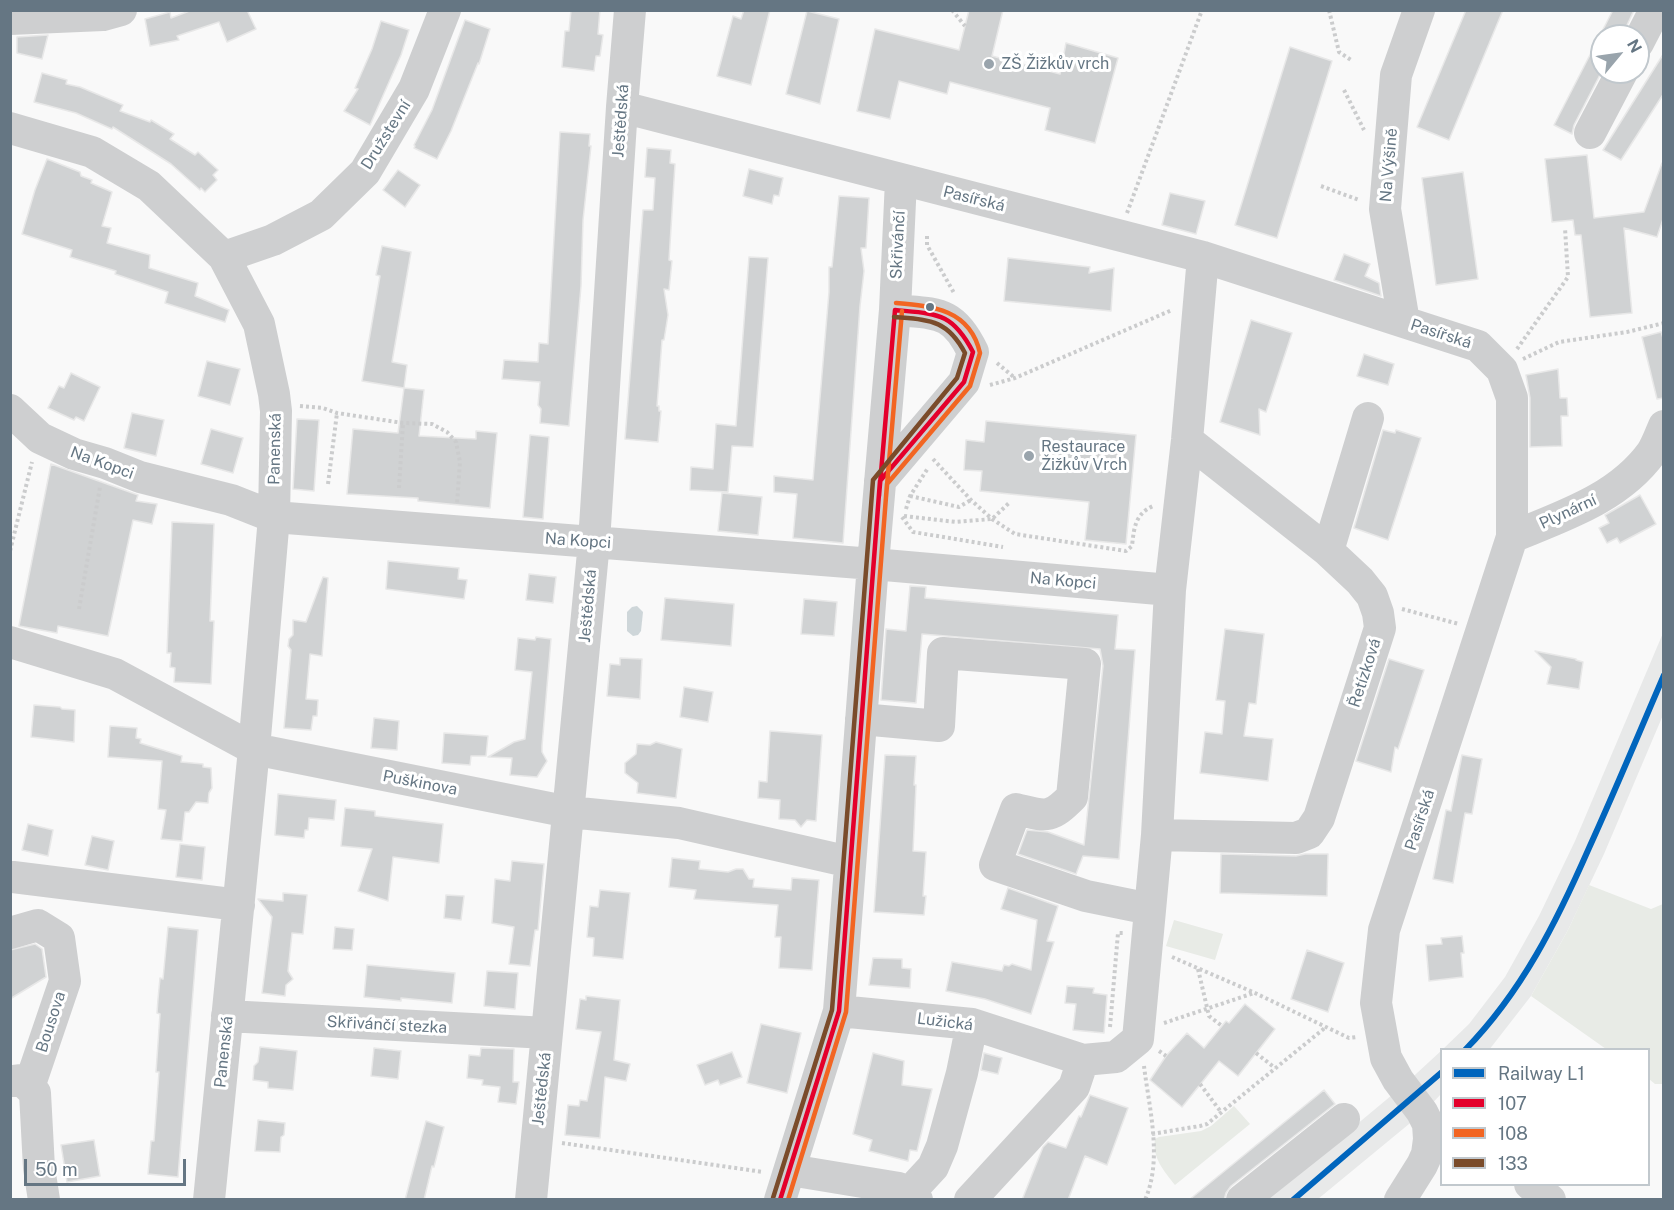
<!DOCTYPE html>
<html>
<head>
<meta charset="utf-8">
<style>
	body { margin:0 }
	#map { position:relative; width:1674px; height:1210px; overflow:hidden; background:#f9f9f9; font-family:"Public Sans",sans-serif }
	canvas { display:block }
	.frame { position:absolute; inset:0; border:12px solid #657683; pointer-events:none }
	.legend { position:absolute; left:1440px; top:1048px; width:210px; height:138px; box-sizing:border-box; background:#fff; border:2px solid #c1c8cd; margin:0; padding:8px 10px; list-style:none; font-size:18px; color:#657683 }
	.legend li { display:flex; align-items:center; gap:12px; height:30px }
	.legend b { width:30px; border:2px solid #c1c8cd }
	.north { position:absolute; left:1590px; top:24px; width:60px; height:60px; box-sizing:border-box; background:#fff; border:2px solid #c1c8cd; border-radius:50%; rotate:61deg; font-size:16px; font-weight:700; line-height:24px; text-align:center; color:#657683 }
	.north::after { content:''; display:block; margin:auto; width:21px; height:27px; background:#99a4ac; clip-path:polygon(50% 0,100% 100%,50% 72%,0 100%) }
	.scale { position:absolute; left:24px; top:1159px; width:162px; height:27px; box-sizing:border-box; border:3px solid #657683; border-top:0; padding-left:8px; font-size:18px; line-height:21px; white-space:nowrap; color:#657683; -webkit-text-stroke:4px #fff; paint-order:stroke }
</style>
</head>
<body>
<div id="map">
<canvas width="1674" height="1210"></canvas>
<div class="frame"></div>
<ul class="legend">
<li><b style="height:8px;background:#0065bd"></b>Railway L1</li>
<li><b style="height:8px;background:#e4002b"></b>107</li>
<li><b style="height:8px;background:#f26522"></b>108</li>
<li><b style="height:8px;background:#7a4b2a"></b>133</li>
</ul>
<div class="north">N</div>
<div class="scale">50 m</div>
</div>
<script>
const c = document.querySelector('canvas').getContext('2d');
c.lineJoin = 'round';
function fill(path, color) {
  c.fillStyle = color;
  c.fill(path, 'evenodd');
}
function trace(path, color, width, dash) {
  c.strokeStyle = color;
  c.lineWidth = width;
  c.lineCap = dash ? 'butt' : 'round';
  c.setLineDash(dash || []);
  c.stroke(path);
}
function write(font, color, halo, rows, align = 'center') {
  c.font = font + ' "Public Sans",sans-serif';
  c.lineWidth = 6;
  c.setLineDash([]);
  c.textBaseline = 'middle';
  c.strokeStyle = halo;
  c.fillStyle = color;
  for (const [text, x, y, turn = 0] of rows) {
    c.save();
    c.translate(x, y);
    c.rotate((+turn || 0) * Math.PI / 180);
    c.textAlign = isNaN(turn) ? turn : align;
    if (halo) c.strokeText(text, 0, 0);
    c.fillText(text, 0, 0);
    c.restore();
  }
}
const built = new Path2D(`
	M1663,633V715L1604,854L1568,930L1531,996L1489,1050H1442L1469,1024L1505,977L1539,916L1575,841Z
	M1442,1050L1441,1094L1426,1110L1318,1199L1266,1200L1404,1085Z`);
const green = new Path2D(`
	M1589,885L1651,909L1663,904V1084H1655L1649,1079L1648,1050L1606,1049L1531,996L1568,930Z
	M1174,920L1223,934L1215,960L1166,946Z
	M1234,1106L1250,1124L1175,1185C1164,1171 1152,1158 1155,1139L1159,1137L1201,1131L1211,1126Z`);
const water = new Path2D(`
	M637,606L643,612L641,631L638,635L633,636L627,631V612L632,607Z`);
const building = new Path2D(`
	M192,10H247L256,29L227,42L219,22L177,36L179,40L150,46L145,19L170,12L171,18Z
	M571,10H600L598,34L603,35L600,56H596L594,71L562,67L565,31H569Z
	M744,10H770L751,85L717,76L733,16L741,19Z
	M969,10H1003L992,56L1060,74L1066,43L1118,58L1095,143L1045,130L1050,108L950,82L947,94L899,81L890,119L857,111L875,29L959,50Z
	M1466,10H1503L1449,140L1417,127Z
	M1613,10H1634L1622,36H1602V71L1574,125L1572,134L1554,125Z
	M807,11L839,19L820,104L786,94Z
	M465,20L490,29L479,64L478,63L451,131L437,159L414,148L415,146L414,145L432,110Z
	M381,21L409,30L401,55L370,125L344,111L358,89L355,88L372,49Z
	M48,35L42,59L17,53V37Z
	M1290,47L1332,61L1277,238L1235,225Z
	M1664,53V93L1621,160L1603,150Z
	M42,73L67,80L66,84L80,87L123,105L120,111L150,122L151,120L174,134L170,139L195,155L198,152L218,170L213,175L217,180L205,192L201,188L200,190L171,164L113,127L112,129L76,113L34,102Z
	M560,132L590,134L589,146H591L583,220L581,286L569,426L540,423L541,409L538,405L540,382L502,379L504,360L538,362L539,343L548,344Z
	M647,148L671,150L670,163L675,164L669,260L672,261L669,290L664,289L668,315L664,340H662L657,406H659V411H661L658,442L625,439L643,210H653L655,178L645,177Z
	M1587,155L1594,218L1644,212L1662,163H1664V216L1657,237L1624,228L1632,313L1590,317L1581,235H1575L1573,220L1552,222L1545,159Z
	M47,159L80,172L81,176L92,180L91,183L112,192L102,226L111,228L107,243L150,255L149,268L198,283L195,296L229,310L225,322L165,303L168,292L115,274L116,271L70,257L72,250L22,234L35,190Z
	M749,169L783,178L779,196L774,195L772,204L743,196Z
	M398,170L420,185L405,207L383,190Z
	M1463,172L1478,279L1436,285L1422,178Z
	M1170,193L1205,201L1196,234L1162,225Z
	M839,196L869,198L866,248H861L864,271L860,306L843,543L793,538L797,494L774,492V476L813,480L829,292V267H832Z
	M382,246L411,252L392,362L407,365L404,388L362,381L380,276L376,275Z
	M1344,254L1370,264L1365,276L1379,283L1381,296L1334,280Z
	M749,257L768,258L753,447L732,446L728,492L690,490L691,467L713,469L716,424L736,426Z
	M1008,258L1090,267L1089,273L1114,268L1111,311L1004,301Z
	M1251,320L1292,333L1266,412L1259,409L1260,435L1220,422Z
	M1661,332L1664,341V398L1657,399L1642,337Z
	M1364,354L1394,364L1388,385L1357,376Z
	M207,361L240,369L230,405L198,396Z
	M1558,369L1560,398H1567L1568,416H1561L1562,446L1530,447V398L1526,375Z
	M71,373L100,387L84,421L76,417L74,420L48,408L59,386L64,388Z
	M404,388L424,390L419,436L476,439V431L497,433L490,508L418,501V498L347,494L353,429L398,433Z
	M132,413L164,420L156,456L124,448Z
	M297,419L319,420L314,491L293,489Z
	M986,421L1136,435L1126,544L1085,540L1089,502L980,491L982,471L964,470L966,440L984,442Z
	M211,429L243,438L233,473L201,464Z
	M1383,430L1395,433L1396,430L1421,438L1388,540L1354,528Z
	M530,435L549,437L543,519L523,517Z
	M51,464L138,495L136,501L157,504L152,524L133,520L108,636L58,626L57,633L19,626Z
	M722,493L762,497L758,535L718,531Z
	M1640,495L1656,524L1620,543L1617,538L1607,543L1599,528L1609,523L1605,515Z
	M172,522L214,524L210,621H214L211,684L174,682L175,668L170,667L171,653H167Z
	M388,561L459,568L458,579L467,580L464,599L386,589Z
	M529,574L556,577L553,603L526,600Z
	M323,577L328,578L322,656L310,654L306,699L318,700L317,716H313L311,730L284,728L291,650L288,646L289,639L293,635V620L306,622Z
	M910,586L926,587L925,598L1118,615L1115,649L1135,650L1119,859L1083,856L1076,874L1018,854L1027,830L1048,832L1084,845L1103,666L1100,649L922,634L916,703L881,700L886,629L906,631Z
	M665,598L734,604L731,646L661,640Z
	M804,599L837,602L834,636L801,634Z
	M1225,629L1264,634L1256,704L1249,703L1244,736L1273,739L1268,781L1200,773L1205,732L1222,734L1225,701L1216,700Z
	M536,637L551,639L542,746V752L547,761L537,777L510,775L512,758L488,757L514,742L525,739L532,672L515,670L518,638L535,640Z
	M1535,651L1576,659V660L1583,662L1579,689L1547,684L1551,667Z
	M620,658L642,659L640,699L607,696L610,664L620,665Z
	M1389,659L1424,670L1398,749L1395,747L1391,772L1356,761Z
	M684,687L713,692L708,722L680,717Z
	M34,705L60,707L62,709L75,710L74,742L31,737Z
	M374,718L399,721L397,750L371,748Z
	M110,726L137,728L136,738L141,739L140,743L182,756L181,762L203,764V767L211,768L212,788L209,793L208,803L196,802L189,812H185L182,841L161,839L166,810L158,809L162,761L108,757Z
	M770,731L822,735L816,821L807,820L801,827L795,820L779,819L780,800L758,798L759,781L767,782Z
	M444,733L488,736L486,756H471L470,765L442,763Z
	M656,742L682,749L676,798L637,793L638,783L625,773V763L636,754L637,744L650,745Z
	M885,755L916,756L914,785H916L913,851L926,852L923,896H926L924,915L874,912Z
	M1462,755L1482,759L1472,814L1465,813L1453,883L1433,879L1446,810L1451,811Z
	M278,794L336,800L334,820L309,818L308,830H305L304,838L275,835Z
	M345,808L375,811V816L443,824L439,863L393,857L388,901L358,891L372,849L341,846Z
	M28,824L53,830L48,856L22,850Z
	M92,836L114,841L108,870L85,865Z
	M180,844L205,847L202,880L176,877Z
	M1221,854L1296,856L1305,854H1328L1327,896L1220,893Z
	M672,858L700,861L699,869L728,872L736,869H743L749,879H754L753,887L791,890L792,878L819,880L812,970L779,968L781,937H775L778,905L694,899L696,890L669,887Z
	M512,861L544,864L538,930H535L530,966L509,964L514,927L492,923L495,879L510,881Z
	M1008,888L1058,906L1047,941L1054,942L1031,1014L985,999L946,991L952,962L1002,971L1004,965L1009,966L1012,964L1031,970L1037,920L1001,909Z
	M600,890L630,893L623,959L593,956L594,938L587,937L590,906L598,907Z
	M283,893L307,895L303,934L292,933L288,971L293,979L286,985L285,996L262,993L272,917L258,899L283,901Z
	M446,895L464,896L461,920L444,918Z
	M168,927L198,930L178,1177L148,1174L151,1141H154L159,1072H156L160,1014L157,1013L158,999L160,978L163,979Z
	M335,927L354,929L352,950L333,949Z
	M1462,936L1464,953H1461L1463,977L1429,981L1426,945L1442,944L1441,938Z
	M35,944L42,949L46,977L10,999V950Z
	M1307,950L1344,963L1328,1012L1291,999Z
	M873,958L902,959V968L911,969L910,988L869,985Z
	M367,965L455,973L452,1003L401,998V1001L364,997Z
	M487,971L518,973L515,1009L484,1006Z
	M1067,986L1094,988L1093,993L1107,995L1104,1033L1073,1030L1076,1004L1065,1003Z
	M586,996L620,1000L614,1060L630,1064L626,1081L605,1077L600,1138L565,1135L568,1105L579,1106L580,1100L587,1101L601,1032L576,1029L580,999L586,1000Z
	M1245,1004L1275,1029L1238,1076L1219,1061L1182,1107L1150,1080L1166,1056L1187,1033L1204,1048L1226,1021L1229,1023Z
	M761,1024L801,1033L787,1093L747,1083Z
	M260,1047L297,1051L293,1090L268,1088V1082L253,1080L254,1066L258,1062Z
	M374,1048L401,1051L398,1079L371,1076Z
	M481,1048L514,1049L513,1082H519L516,1104L498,1102L500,1087L482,1085L483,1080L467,1078L469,1055L480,1056Z
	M732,1052L742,1077L720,1085L718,1080L705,1085L697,1065Z
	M873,1053L904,1061L902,1085L932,1089L917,1151L910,1150L908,1161L869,1151L872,1140L853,1134Z
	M984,1053L1002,1058L998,1074L981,1070Z
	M1324,1090L1335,1104L1231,1186L1226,1193L1224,1200H1189Z
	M1090,1095L1128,1108L1107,1165L1085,1156L1068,1200H1022L1043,1147L1048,1142L1066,1148L1079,1116L1081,1117Z
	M258,1120L285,1123L284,1135L281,1137L280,1152L255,1151Z
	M426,1121L444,1127L434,1167L432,1166L424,1200H405Z
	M94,1140L100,1176L67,1182L61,1145Z`);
const path = new Path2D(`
	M952,10L965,26
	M1329,10L1339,52L1351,60
	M1344,90L1364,130
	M1321,186L1359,200
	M1127,213L1202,10
	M927,236V245L954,293
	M1517,349L1568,277L1565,228
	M1523,359L1559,342L1627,332L1664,323
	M997,363L1015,378
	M990,385L1015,378L1172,310
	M300,406L323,408L337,413L403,423L432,424L447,432L456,442L460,462L457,504
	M933,459L971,500L992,519L1015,534L1126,551L1132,546C1134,528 1135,514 1153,506
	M328,484L337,413
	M399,488L403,423
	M910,496L959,507L971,500
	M906,509L910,496L928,468
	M904,516L956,522L992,519L1009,503
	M902,517L913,532L1003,547
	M10,551L32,462
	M79,609L100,487
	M1402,609L1459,624
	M1172,957L1255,993L1349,1038L1357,1037
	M1198,969L1209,1016L1222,1026
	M1164,1023L1254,993
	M1110,1027L1118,933H1124
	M1159,1051L1166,1056
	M1256,1053L1275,1068
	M1144,1066C1149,1108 1163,1159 1145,1200
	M1200,1084L1221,1112
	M1152,1134L1200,1126L1207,1124L1326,1027
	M562,1143L763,1172`);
const minor = new Path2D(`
	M10,19L103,15L121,10
	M1638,43L1655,10
	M622,107L1203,257L1478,346L1502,370L1512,398V537L1384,930L1376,1003L1386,1058L1398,1080L1422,1112L1428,1124L1429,1139L1427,1154L1422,1165L1400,1200
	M10,128L92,152L149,186L224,257L259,324L274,394L276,411L274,517L254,749L209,1200
	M1590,133L1622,72
	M224,257L273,240L321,215L365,172L414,89L445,10
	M1404,322L1385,209L1396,75L1419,10
	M10,410L40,438L74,454L105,463L140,477L231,500L274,517L873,564L1170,590
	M880,481L964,382L973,352C953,310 937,314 895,310
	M1512,537C1563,516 1619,498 1652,452C1657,444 1660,435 1664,426
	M1328,551L1368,418
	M10,642L115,674L254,749L569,812L679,823L850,862
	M861,719L939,726L943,653L1085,664L1072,797C1049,820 1046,816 1016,809L995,865L1086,896L1150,909
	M1157,835L1296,838L1309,833L1319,818L1380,628L1378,613L1372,596L1360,581L1328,551L1187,440
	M13,877L239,905
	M10,933L38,925L59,938L65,981L29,1087
	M839,1011L972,1024L1083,1060L1116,1057L1138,1039L1157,835L1170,590L1187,440L1203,257
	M227,1016L547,1033
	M14,1081L22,1080L35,1093L39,1168L44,1200
	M790,1170L899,1188L917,1200
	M1530,1184L1550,1200
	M908,1194L933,1167L942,1146L962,1073L972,1024
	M531,1200L594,542L622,107L630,10
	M780,1200L839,1011L873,564L895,310L901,180
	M970,1200L1074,1087L1083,1060
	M1242,1200L1344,1119`);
const bus1 = new Path2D(`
	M879,496L895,310
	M780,1200L839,1011L880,481L964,382L973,352C952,312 937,314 895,310`);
const bus2 = new Path2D(`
	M886,497L902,311
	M788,1200L846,1012L887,484L970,386L980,353C970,309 932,306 896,303`);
const bus3 = new Path2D(`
	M773,1198L832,1010L873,480L957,378L965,353C947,319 929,320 894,317`);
const rail1 = new Path2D(`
	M1465,1050C1522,992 1557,921 1589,848C1615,791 1639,733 1664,675
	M1293,1200L1442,1072`);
const markers = [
	[989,64,6,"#99a4ac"],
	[930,307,5,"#657683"],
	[1029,456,6,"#99a4ac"]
];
const poiNames = [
	["ZŠ Žižkův vrch",1001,64],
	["Restaurace",1041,447],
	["Žižkův Vrch",1041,465]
];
const streetNames = [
	["Ještědská",621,121,-86],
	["Družstevní",386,135,-58],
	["Na Výšině",1389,165,-85],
	["Pasířská",974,199,14],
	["Skřivánčí",898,245,-87],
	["Pasířská",1441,334,18],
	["Panenská",275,449,-89],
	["Na Kopci",102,463,20],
	["Plynární",1568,512,-25],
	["Na Kopci",578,541,4],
	["Na Kopci",1063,581,5],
	["Ještědská",588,606,-85],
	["Řetízková",1365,673,-72],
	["Puškinova",420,783,11],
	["Pasířská",1420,820,-72],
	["Bousova",51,1022,-72],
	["Lužická",945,1022,7],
	["Skřivánčí stezka",387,1025,3],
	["Panenská",224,1052,-84],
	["Ještědská",542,1089,-84]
];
fill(built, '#e8e9e9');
fill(green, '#e8ebe6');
fill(water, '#ced6d9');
fill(building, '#d0d2d3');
trace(building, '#e8e8e8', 1.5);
trace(path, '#cbcccd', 4, [3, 3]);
trace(minor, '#cecfd0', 32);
trace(bus1, '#e4002b', 4.5);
trace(bus2, '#f26522', 4.5);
trace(bus3, '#7a4b2a', 4.5);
trace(rail1, '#0065bd', 6);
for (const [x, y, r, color] of markers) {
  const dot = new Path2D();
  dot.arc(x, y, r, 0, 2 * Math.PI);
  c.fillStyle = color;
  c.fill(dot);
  trace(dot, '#fff', 2);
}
write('16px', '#657683', '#fff', poiNames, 'left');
write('16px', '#657683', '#fff', streetNames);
</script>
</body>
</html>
